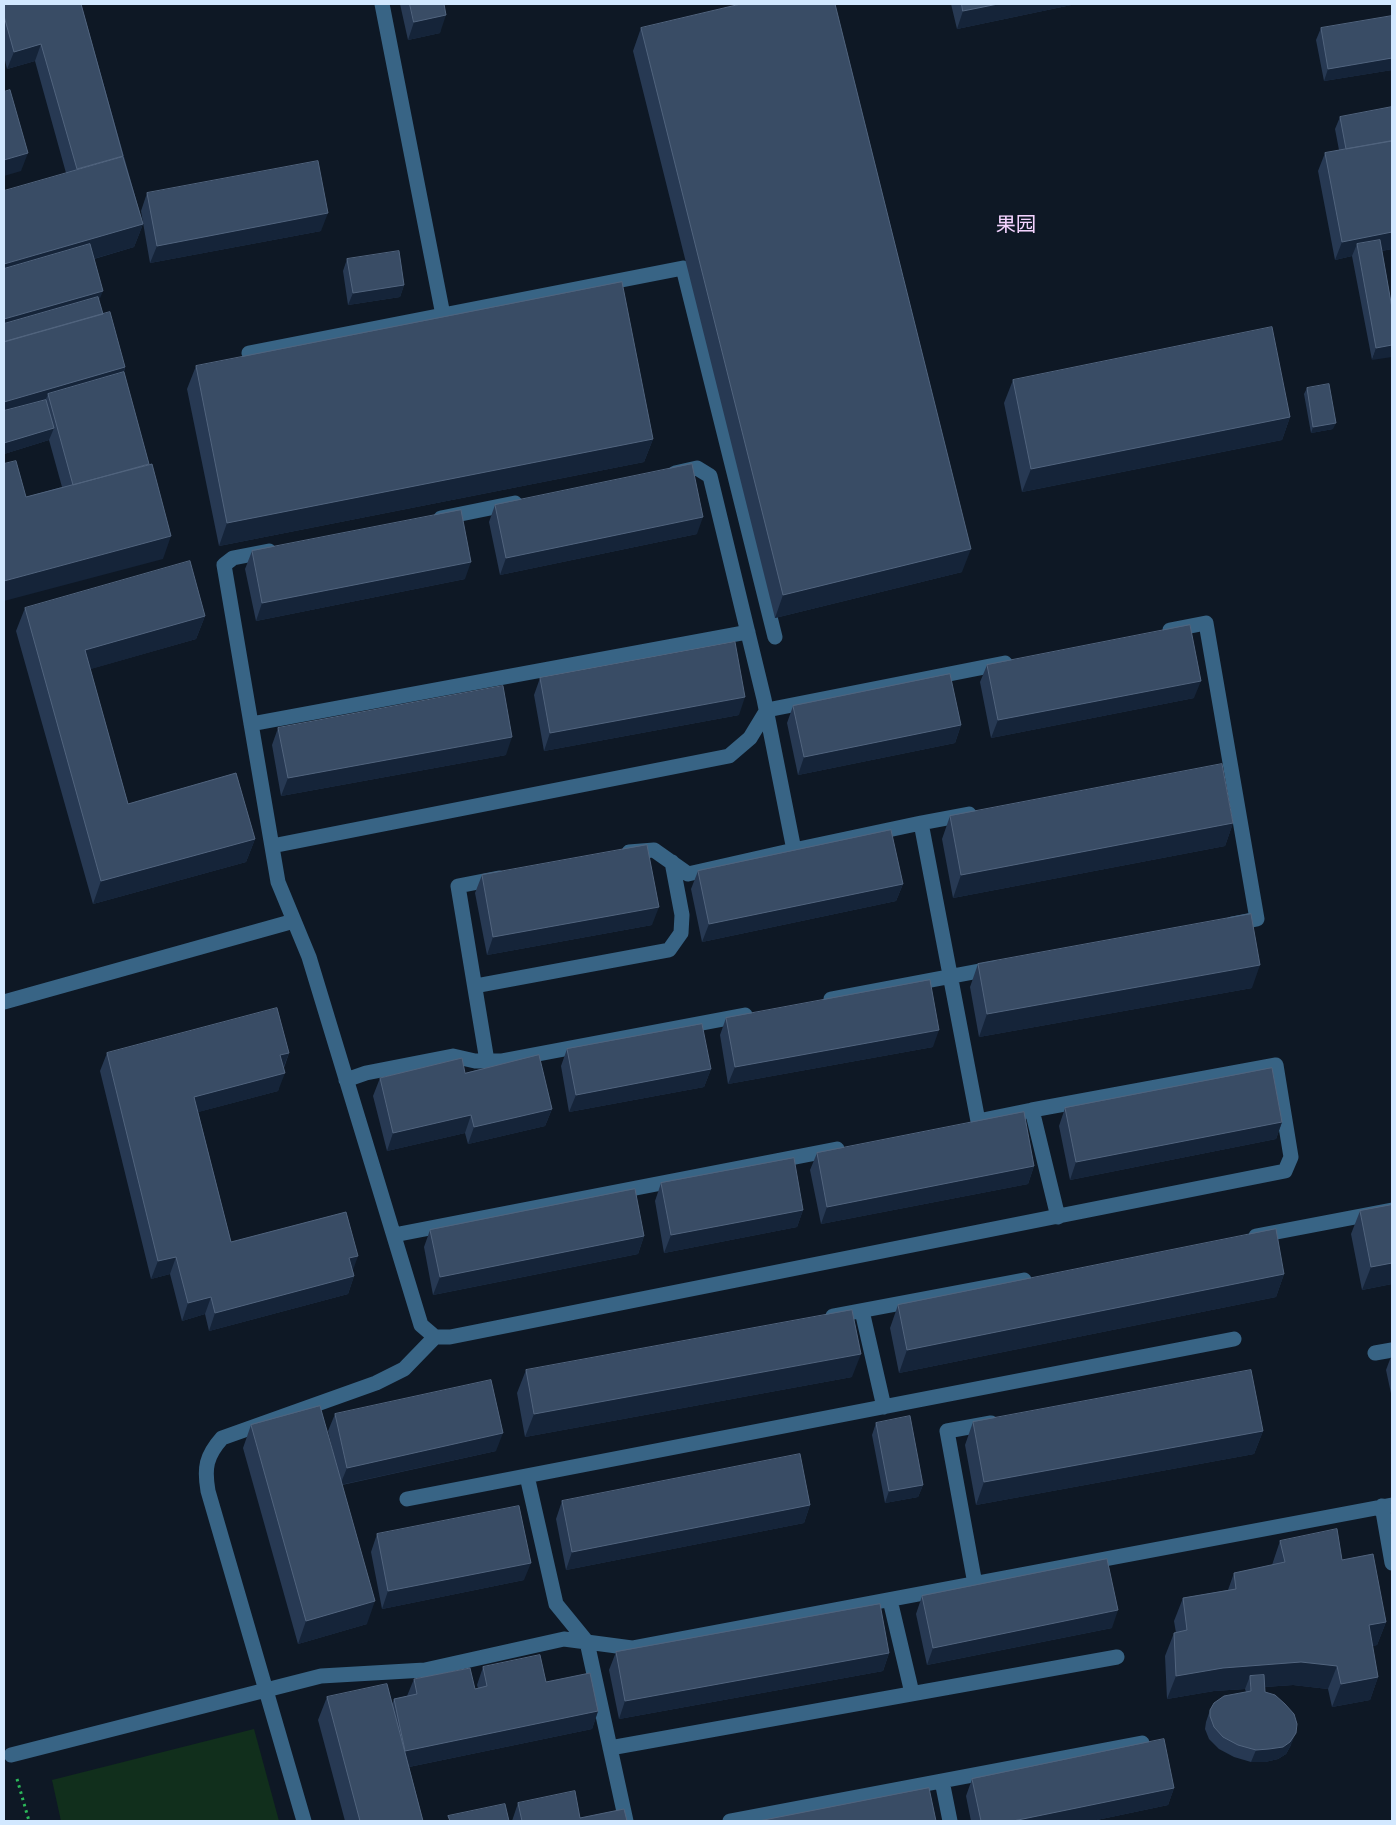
<!DOCTYPE html>
<html>
<head>
<meta charset="utf-8">
<style>
	body { margin:0 }
	#map { position:relative; width:1396px; height:1825px; overflow:hidden; background:#0e1825; font-family:"Archivo Narrow",sans-serif }
	canvas { display:block }
	.frame { position:absolute; inset:0; border:5px solid #d2e8ff; pointer-events:none }
</style>
</head>
<body>
<div id="map">
<canvas width="1396" height="1825"></canvas>
<div class="frame"></div>
</div>
<script>
const c = document.querySelector('canvas').getContext('2d');
c.lineJoin = 'round';
function fill(path, color) {
  c.fillStyle = color;
  c.fill(path, 'evenodd');
}
function trace(path, color, width, dash) {
  c.strokeStyle = color;
  c.lineWidth = width;
  c.lineCap = dash ? 'butt' : 'round';
  c.setLineDash(dash || []);
  c.stroke(path);
}
function write(font, color, halo, rows, align = 'center') {
  c.font = font + ' "Archivo Narrow","Noto Sans SC",sans-serif';
  c.lineWidth = 4;
  c.setLineDash([]);
  c.textBaseline = 'middle';
  c.strokeStyle = halo;
  c.fillStyle = color;
  for (const [text, x, y, turn = 0] of rows) {
    c.save();
    c.translate(x, y);
    c.rotate((+turn || 0) * Math.PI / 180);
    c.textAlign = isNaN(turn) ? turn : align;
    if (halo) c.strokeText(text, 0, 0);
    c.fillText(text, 0, 0);
    c.restore();
  }
}
const green = new Path2D(`
	M254,1729L279,1821H61L52,1780Z`);
const path = new Path2D(`
	M17,1779L29,1821`);
const minor = new Path2D(`
	M382,4L443,315
	M249,353L683,268L775,637
	M675,473L697,468L710,476L764,699L794,850L921,823L978,1121L1032,1110L1058,1217
	M441,518L515,503
	M269,551L233,558L224,565L278,882L309,957L421,1325L435,1337H450L1285,1171L1291,1157L1276,1065L1032,1110
	M1170,630L1206,623L1257,919L1232,924
	M251,724L748,632
	M921,823L969,814
	M272,846L729,756L750,738L767,710L1005,663
	M629,852L654,850L688,874L794,850
	M475,986L669,950L681,933L682,915L672,862
	M831,999L995,968
	M4,1002L294,921
	M487,1061L458,886L499,878
	M346,1080L366,1073L453,1056L475,1061H501L745,1015
	M394,1235L837,1149
	M1256,1236L1392,1210
	M862,1311L884,1407
	M833,1316L1024,1280
	M1375,1353L1392,1350
	M527,1476L556,1604L587,1642L626,1821
	M407,1499L1234,1339
	M1382,1506L1392,1563
	M975,1584L947,1431L991,1423
	M890,1600L912,1693
	M610,1748L1117,1657
	M11,1755L321,1676L425,1670L564,1639L632,1648L1392,1505
	M942,1781L950,1821
	M304,1821L208,1491C204,1468 206,1456 222,1438L376,1383L404,1369L435,1337
	M730,1821L1142,1743`);
const wall = new Path2D(`
	M4,4H81L143,224L134,247L94,259L99,301L103,314L125,367L124,372L163,559L26,497L62,487L49,440L4,454L66,173L35,61L7,69L4,56Z
	M400,4H444L440,33L408,40Z
	M951,4H1076L957,29Z
	M1392,16V70L1324,81L1316,40L1321,28Z
	M641,28L962,572L775,618L633,51Z
	M1392,107V249L1382,251L1392,308L1372,360L1352,256L1335,260L1318,171L1325,153L1339,150L1335,129L1340,117Z
	M147,193L321,231L150,263L141,211Z
	M347,259L404,285L400,297L348,305L343,271Z
	M196,366L653,439L644,462L219,546L187,389Z
	M1013,380L1290,417L1282,440L1022,492L1004,403Z
	M1307,388L1333,429L1311,433L1304,394Z
	M495,505L697,534L500,575L489,522Z
	M252,551L465,579L256,621L245,569Z
	M25,608L205,616L196,639L90,669L128,804L255,839L246,862L93,904L16,631Z
	M987,665L1194,698L991,738L980,682Z
	M540,678L739,715L544,751L534,695Z
	M793,706L961,725L955,743L798,775L787,723Z
	M278,728L506,755L281,796L272,745Z
	M950,816L1233,823L1225,846L953,898L942,839Z
	M698,871L903,884L896,901L702,942L691,889Z
	M482,875L652,925L487,955L475,893Z
	M978,964L1252,988L979,1037L970,987Z
	M726,1018L933,1047L728,1084L720,1035Z
	M567,1049L711,1069L704,1087L569,1112L561,1066Z
	M107,1053H289L284,1068L278,1091L198,1112L231,1242L353,1271L354,1276L348,1294L209,1331L205,1314L182,1321L170,1274L151,1279L100,1071Z
	M465,1073L552,1109L545,1126L468,1144L465,1133L387,1151L373,1096L380,1078Z
	M1065,1108L1282,1122L1276,1139L1070,1180L1059,1126Z
	M817,1153L1034,1166L1028,1184L821,1224L810,1170Z
	M661,1183L803,1210L797,1227L664,1253L655,1201Z
	M1392,1205V1284L1362,1290L1351,1234L1360,1211Z
	M430,1230L644,1236L638,1254L433,1295L424,1247Z
	M1284,1274L1276,1297L899,1373L890,1328L898,1305Z
	M1392,1354V1398L1386,1370Z
	M526,1370L852,1377L525,1437L517,1393Z
	M335,1414L496,1451L342,1485L367,1624L298,1644L243,1448L251,1425L333,1452L328,1431Z
	M973,1422L1263,1431L1254,1454L976,1505L965,1445Z
	M876,1423L923,1485L918,1497L885,1503L872,1435Z
	M562,1501L810,1505L804,1523L566,1570L556,1519Z
	M377,1534L524,1580L382,1609L371,1552Z
	M1280,1541L1342,1560L1386,1622L1377,1645L1372,1646L1378,1677L1370,1700L1332,1707L1328,1689L1293,1685L1265,1687V1692L1291,1745L1286,1754L1278,1759L1265,1762H1251L1234,1757L1219,1749L1209,1739L1205,1729L1206,1722L1210,1710L1246,1692L1245,1689L1214,1691L1167,1699L1165,1656L1174,1633H1176L1174,1621L1183,1598L1228,1590L1234,1573L1272,1565Z
	M922,1596L1112,1628L927,1665L916,1614Z
	M616,1652L889,1653L883,1671L619,1719L609,1670Z
	M483,1667L546,1682L598,1711L592,1729L409,1767L423,1821H345L318,1720L327,1697L392,1704L394,1699L407,1696L414,1679L475,1689L478,1688L477,1685Z
	M972,1779L1174,1788L1168,1805L1092,1821H971L966,1796Z
	M518,1803L580,1818L627,1821H512Z`);
const shadedWall = new Path2D(`
	M998,4H1076L957,29L963,11Z
	M446,15L440,33L408,40L414,22Z
	M41,44L35,61L7,69L14,52Z
	M1392,58V70L1324,81L1328,69Z
	M28,153L21,171L4,176V160Z
	M328,213L321,231L150,263L157,246Z
	M143,224L134,247L4,285V264Z
	M1392,232V249L1359,255L1357,244L1352,256L1335,260L1342,242Z
	M404,285L400,297L348,305L353,293Z
	M103,291L96,308L4,335V319Z
	M1392,345V357L1372,360L1376,348Z
	M125,367L117,390L48,394L41,411L4,422V402Z
	M1290,417L1282,440L1022,492L1031,469Z
	M1336,423L1333,429L1311,433L1313,427Z
	M54,428L49,440L4,454V443Z
	M653,439L644,462L219,546L227,523Z
	M703,517L697,534L500,575L506,558Z
	M171,536L163,559L4,601V581Z
	M971,549L962,572L775,618L783,595Z
	M471,562L465,579L256,621L262,603Z
	M205,616L196,639L77,673L85,650Z
	M1201,681L1194,698L991,738L998,720Z
	M745,697L739,715L544,751L550,733Z
	M961,725L955,743L798,775L804,757Z
	M512,737L506,755L281,796L288,778Z
	M1233,823L1225,846L953,898L961,875Z
	M255,839L246,862L93,904L101,881Z
	M903,884L896,901L702,942L709,924Z
	M659,907L652,925L487,955L493,937Z
	M1260,965L1252,988L979,1037L987,1014Z
	M939,1030L933,1047L728,1084L735,1067Z
	M289,1053L282,1071L280,1055Z
	M711,1069L704,1087L569,1112L576,1095Z
	M285,1073L278,1091L187,1115L194,1097Z
	M552,1109L545,1126L468,1144L474,1127Z
	M471,1115L465,1133L387,1151L393,1133Z
	M1282,1122L1276,1139L1070,1180L1076,1162Z
	M1034,1166L1028,1184L821,1224L827,1207Z
	M803,1210L797,1227L664,1253L671,1235Z
	M644,1236L638,1254L433,1295L440,1277Z
	M358,1256L352,1273L349,1258Z
	M176,1257L170,1274L151,1279L158,1261Z
	M1392,1263V1284L1362,1290L1371,1267Z
	M1284,1274L1276,1297L899,1373L907,1350Z
	M354,1276L348,1294L209,1331L215,1313Z
	M211,1297L205,1314L182,1321L188,1303Z
	M861,1354L852,1377L525,1437L534,1414Z
	M1263,1431L1254,1454L976,1505L984,1482Z
	M503,1433L496,1451L340,1485L347,1468Z
	M923,1485L918,1497L885,1503L889,1491Z
	M810,1505L804,1523L566,1570L572,1552Z
	M531,1563L524,1580L382,1609L388,1591Z
	M375,1601L367,1624L298,1644L306,1621Z
	M1118,1610L1112,1628L927,1665L933,1648Z
	M1386,1622L1377,1645L1360,1648L1369,1625Z
	M889,1653L883,1671L619,1719L625,1701Z
	M1301,1662L1337,1666L1328,1689L1293,1685L1250,1688V1676L1245,1689L1214,1691L1167,1699L1176,1676L1223,1668Z
	M1378,1677L1370,1700L1332,1707L1341,1684Z
	M598,1711L592,1729L399,1769L405,1751Z
	M1296,1733L1291,1745L1286,1754L1278,1759L1265,1762H1251L1256,1750Z
	M1174,1788L1168,1805L1092,1821H1013Z`);
const building = new Path2D(`
	M4,4H81L123,156L77,169L41,44L14,52L4,16Z
	M410,4H444L446,15L414,22Z
	M741,4H835L971,549L783,595L641,28Z
	M962,4H998L963,11Z
	M1392,16V58L1328,69L1321,28Z
	M10,90L28,153L4,160V92Z
	M1392,107V141L1346,149L1340,117Z
	M1392,141V232L1342,242L1325,153Z
	M123,157L143,224L4,264V191Z
	M318,161L328,213L157,246L147,193Z
	M1380,240L1392,308V345L1376,348L1357,244Z
	M90,244L103,291L4,319V269Z
	M399,251L404,285L353,293L347,259Z
	M622,282L653,439L227,523L196,366Z
	M98,297L103,314L4,342V324Z
	M110,312L125,367L4,402V342Z
	M1272,327L1290,417L1031,469L1013,380Z
	M124,372L149,464L73,485L48,394Z
	M1329,384L1336,423L1313,427L1307,388Z
	M46,400L54,428L4,443V411Z
	M16,461L26,497L152,464L171,536L4,581V464Z
	M692,464L703,517L506,558L495,505Z
	M461,510L471,562L262,603L252,551Z
	M190,561L205,616L85,650L128,804L236,773L255,839L101,881L25,608Z
	M1190,625L1201,681L998,720L987,665Z
	M735,642L745,697L550,733L540,678Z
	M950,674L961,725L804,757L793,706Z
	M503,686L512,737L288,778L278,728Z
	M1222,764L1233,823L961,875L950,816Z
	M891,830L903,884L709,924L698,871Z
	M647,845L659,907L493,937L482,875Z
	M1251,914L1260,965L987,1014L978,964Z
	M930,980L939,1030L735,1067L726,1018Z
	M277,1008L289,1053L280,1055L285,1073L194,1097L231,1242L346,1212L358,1256L349,1258L354,1276L215,1313L211,1297L188,1303L176,1257L158,1261L107,1053Z
	M702,1024L711,1069L576,1095L567,1049Z
	M539,1055L552,1109L474,1127L471,1115L393,1133L380,1078L462,1058L465,1073Z
	M1272,1068L1282,1122L1076,1162L1065,1108Z
	M1024,1112L1034,1166L827,1207L817,1153Z
	M794,1158L803,1210L671,1235L661,1183Z
	M635,1189L644,1236L440,1277L430,1230Z
	M1392,1205V1263L1371,1267L1360,1211Z
	M1276,1229L1284,1274L907,1350L898,1305Z
	M852,1310L861,1354L534,1414L526,1370Z
	M1251,1370L1263,1431L984,1482L973,1422Z
	M491,1380L503,1433L347,1468L335,1414Z
	M320,1406L375,1601L306,1621L251,1425Z
	M910,1416L923,1485L889,1491L876,1423Z
	M800,1454L810,1505L572,1552L562,1501Z
	M519,1506L531,1563L388,1591L377,1534Z
	M1337,1529L1342,1560L1373,1554L1386,1622L1369,1625L1378,1677L1341,1684L1337,1666L1301,1662L1223,1668L1176,1676L1174,1633L1187,1630L1183,1598L1236,1589L1234,1573L1285,1562L1280,1541Z
	M1107,1559L1118,1610L933,1648L922,1596Z
	M880,1604L889,1653L625,1701L616,1652Z
	M540,1655L546,1682L590,1673L598,1711L405,1751L394,1699L417,1694L414,1679L470,1668L475,1689L487,1686L483,1667Z
	M1264,1675L1265,1692L1275,1695L1285,1704L1294,1714L1297,1724L1296,1733L1290,1742L1283,1747L1269,1749L1256,1750L1238,1745L1223,1737L1214,1727L1210,1716V1710L1214,1703L1224,1696L1251,1691L1250,1676Z
	M387,1684L423,1821H360L327,1697Z
	M1164,1739L1174,1788L1013,1821H981L972,1779Z
	M929,1788L936,1821H759Z
	M575,1791L580,1818L624,1809L627,1821H522L518,1803Z
	M505,1804L509,1821H450L448,1816Z`);
const quarterNames = [
	["果园",1016,226]
];
fill(green, '#112f1c');
trace(path, '#2cb95a', 3, [2.5, 4]);
trace(minor, '#386485', 15);
fill(wall, '#273953');
fill(shadedWall, '#152439');
fill(building, '#394c65');
trace(building, '#51647e', 1);
write('20px', '#f4d4ff', '#0e1825', quarterNames);
</script>
</body>
</html>
